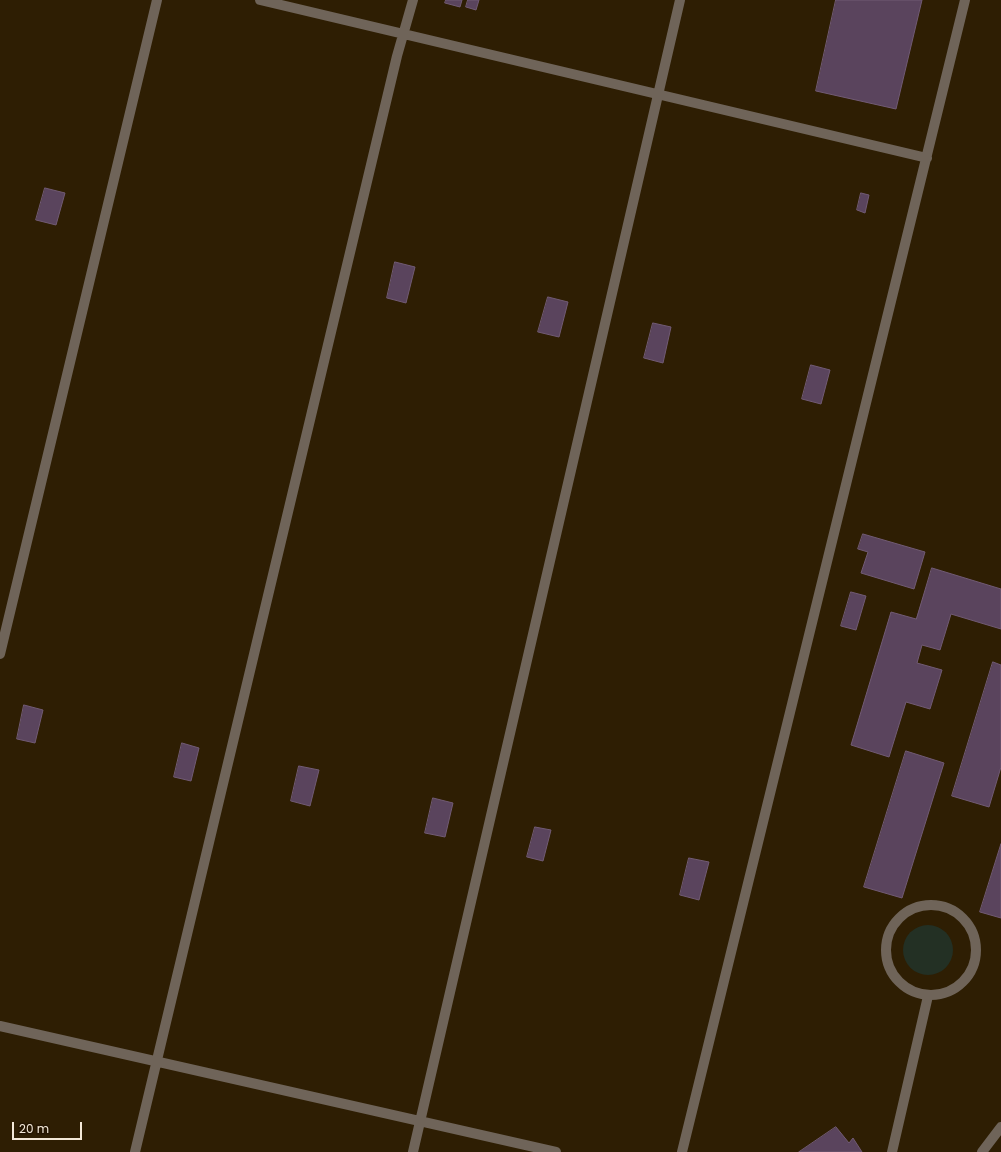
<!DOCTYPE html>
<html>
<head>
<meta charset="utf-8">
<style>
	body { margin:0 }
	#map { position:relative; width:1001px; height:1152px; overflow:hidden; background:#2e1e03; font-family:Poppins,sans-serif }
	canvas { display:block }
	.scale { position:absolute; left:12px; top:1122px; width:70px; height:18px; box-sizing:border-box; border:2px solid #f3e8d8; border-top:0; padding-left:5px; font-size:12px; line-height:14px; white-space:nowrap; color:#f3e8d8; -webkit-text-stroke:3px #241500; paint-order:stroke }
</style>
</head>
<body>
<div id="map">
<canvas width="1001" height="1152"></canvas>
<div class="scale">20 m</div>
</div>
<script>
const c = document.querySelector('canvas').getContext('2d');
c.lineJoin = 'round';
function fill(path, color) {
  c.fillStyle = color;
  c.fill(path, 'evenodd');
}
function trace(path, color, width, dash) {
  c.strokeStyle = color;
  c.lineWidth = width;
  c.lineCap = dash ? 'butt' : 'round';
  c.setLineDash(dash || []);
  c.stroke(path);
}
const green = new Path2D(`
	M903 950a25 25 0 1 1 50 0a25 25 0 1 1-50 0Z`);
const building = new Path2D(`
	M446,0H462L460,7L445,3Z
	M468,0H479L476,10L466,7Z
	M836,0H922L896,109L816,91Z
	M45,188L65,193L56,225L36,220Z
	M861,193L869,195L865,213L857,210Z
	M395,262L415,267L406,303L387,298Z
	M548,297L568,302L559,337L538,332Z
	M653,323L671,327L663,363L644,358Z
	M811,365L830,370L821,404L802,399Z
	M863,534L925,552L914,589L861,573L868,552L858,549Z
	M932,568L1001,589V629L951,614L940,650L922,645L917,663L942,670L930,709L906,702L889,757L851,745L891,612L916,619Z
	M851,592L866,596L856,630L841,626Z
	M993,662L1001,665V767L989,807L952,796Z
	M24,705L43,710L35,743L17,739Z
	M182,743L199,748L191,781L174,777Z
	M906,751L944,763L902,898L864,887Z
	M299,766L319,770L310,806L291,801Z
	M433,798L453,803L445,837L425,833Z
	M535,827L551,830L543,861L527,857Z
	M1001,844V918L980,912Z
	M689,858L709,862L699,900L680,895Z
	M836,1127L849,1143L853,1138L862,1152H799Z`);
const lane = new Path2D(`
	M260,0L927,158
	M0,654L157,0
	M886 950a45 45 0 1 1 90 0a45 45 0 1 1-90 0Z
	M0,1026L556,1152
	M135,1152L397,56L413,0
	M413,1152L680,0
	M682,1152L965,0
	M892,1152L928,996`);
const street = new Path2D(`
	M982,1152L1001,1127`);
fill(green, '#233024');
fill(building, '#5a445d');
trace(building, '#715b74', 1);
trace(lane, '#6f6459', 10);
trace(street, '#6f6459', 10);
</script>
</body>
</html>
